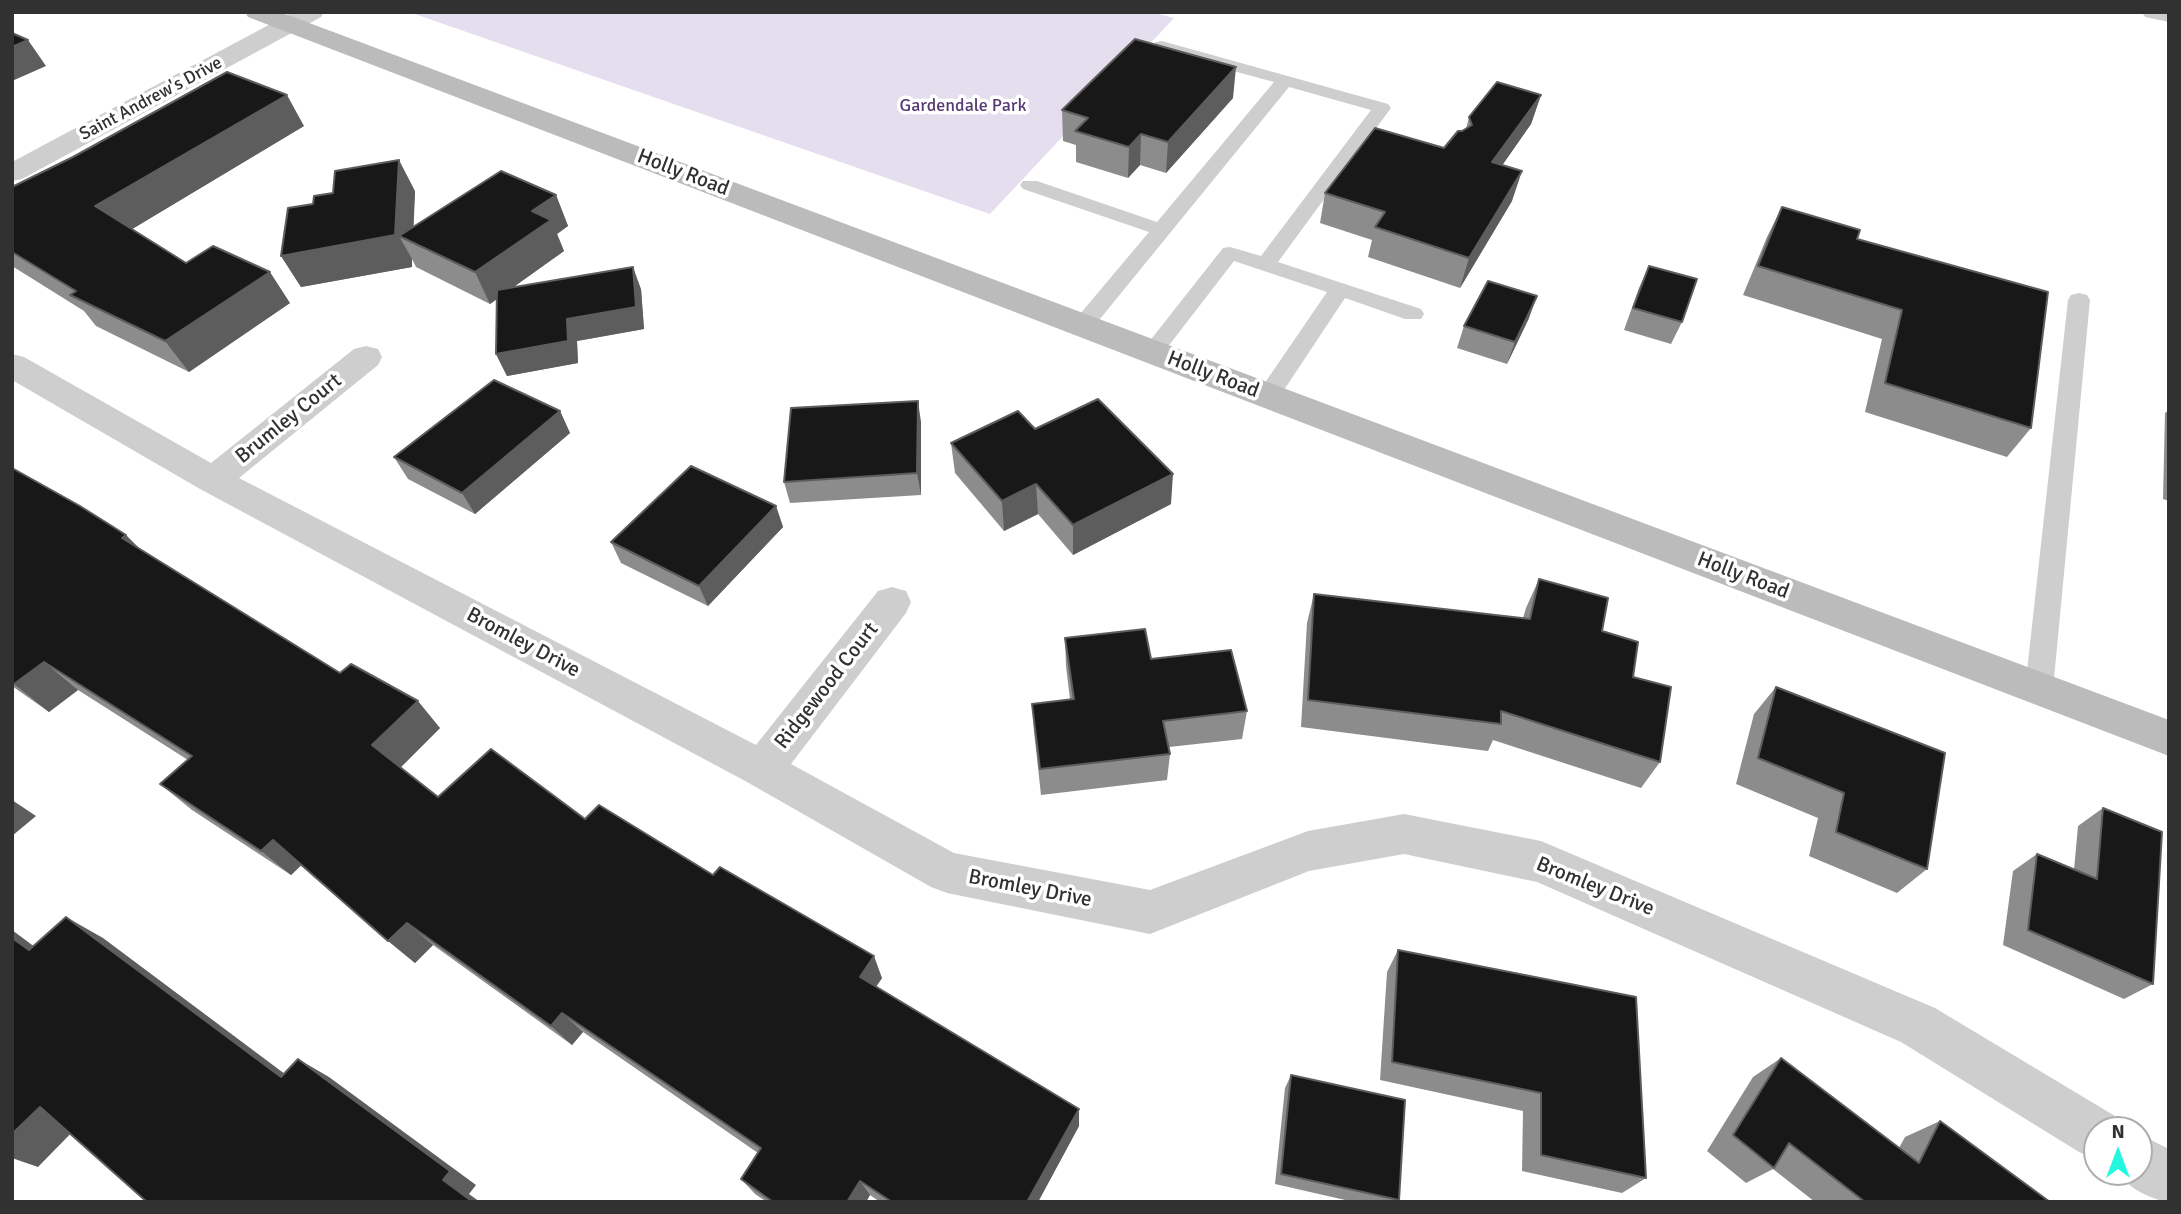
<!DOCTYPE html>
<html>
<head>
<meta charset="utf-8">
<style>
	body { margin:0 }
	#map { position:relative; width:2181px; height:1214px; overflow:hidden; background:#fff; font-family:Signika,sans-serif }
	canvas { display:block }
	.frame { position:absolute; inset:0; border:14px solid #313131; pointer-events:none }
	.north { position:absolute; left:2083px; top:1116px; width:70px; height:70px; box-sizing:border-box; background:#fff; border:2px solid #adadad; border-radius:50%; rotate:0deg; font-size:19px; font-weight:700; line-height:28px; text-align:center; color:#313131 }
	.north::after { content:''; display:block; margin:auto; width:24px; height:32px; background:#24f7df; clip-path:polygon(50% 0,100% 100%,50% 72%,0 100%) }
</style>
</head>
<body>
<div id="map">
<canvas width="2181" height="1214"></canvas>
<div class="frame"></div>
<div class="north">N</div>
</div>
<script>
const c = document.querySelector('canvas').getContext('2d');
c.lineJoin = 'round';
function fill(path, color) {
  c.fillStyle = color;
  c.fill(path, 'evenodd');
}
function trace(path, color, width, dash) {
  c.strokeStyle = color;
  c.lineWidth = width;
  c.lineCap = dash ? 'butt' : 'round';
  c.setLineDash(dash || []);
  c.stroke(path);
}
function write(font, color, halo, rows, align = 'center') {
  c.font = font + ' Signika,sans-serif';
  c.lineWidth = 7;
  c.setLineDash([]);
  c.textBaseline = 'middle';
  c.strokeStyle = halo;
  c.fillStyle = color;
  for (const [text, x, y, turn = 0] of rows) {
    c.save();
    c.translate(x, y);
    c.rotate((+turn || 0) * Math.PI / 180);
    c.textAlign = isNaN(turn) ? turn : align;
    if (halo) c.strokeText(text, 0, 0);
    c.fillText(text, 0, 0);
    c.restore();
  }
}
const green = new Path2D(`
	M409,12H1152L1174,18L990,214Z`);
const service = new Path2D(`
	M1162,41L1388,104L1391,108L1388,112L1278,262L1421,309L1424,314L1421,319H1405L1345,298L1276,402L1268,404L1260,402L1257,396L1260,390L1327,292L1234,261L1160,357L1152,359L1144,357L1141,352L1223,248L1230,247L1261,256L1371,110L1289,87L1091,330H1075L1072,325L1075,320L1149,232L1023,189L1020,185L1023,181H1037L1157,222L1274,82L1156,50L1153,46L1156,42Z
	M2079,293L2087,295L2090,300L2053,689L2049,697L2039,701L2029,697L2025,689L2068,300L2071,295Z`);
const minor = new Path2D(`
	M2142,12H2169V22L2145,17Z
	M366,346L378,349L382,357L378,365L239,478L756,745L878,591L892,587L906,591L911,602L906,613L791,764L954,853L1150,890L1308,831L1404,814L1541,841L1935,1008L2115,1116L2121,1130H2097V1160L2079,1152L1901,1042L1537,882L1404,854L1309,871L1150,934L947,893L931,887L747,782L200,489L12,380V354L24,357L211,463L354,349Z
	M2139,1134L2169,1149V1202C2154,1201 2124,1186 2118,1172H2139Z`);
const tertiary = new Path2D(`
	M293,12H324L321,17L22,179L12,181V162Z`);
const secondary = new Path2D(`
	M245,12H280L2169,720V756L248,17Z`);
const wall = new Path2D(`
	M1541,95L1531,124L1502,165L1512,201L1460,288L1368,257L1372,240L1320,223L1325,193L1444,148L1466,129L1469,117Z
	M1233,98L1166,173L1140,165L1128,178L1076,162V145L1063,141L1062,110Z
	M304,126L132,229L186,263L290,303L189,372L96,326L84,311L12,266V187Z
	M415,191L413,227L556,195L568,226L557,234L564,251L513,287L641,289L644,329L577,341L578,363L507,376L496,354L497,299L490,304L416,267L412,259V267L301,287L281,256Z
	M1782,207L1857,239L2031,428L2007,457L1865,412L1882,339L1743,295L1767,237Z
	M1649,266L1682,322L1671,344L1624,330L1639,288Z
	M1529,318L1507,364L1457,348L1464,326Z
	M2169,410V501L2163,499L2165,413Z
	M560,411L570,433L475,514L408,479L394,457Z
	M921,422V495L790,503L784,482Z
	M1035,429L1171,504L1073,555L1038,514L1004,531L955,473L951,443Z
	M12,468L141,550L340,673L440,728L400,768L438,797L585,819L713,875L882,978L876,987L1079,1109V1126L1038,1202H880L870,1195L866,1202H767L755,1194L741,1179L758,1153L583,1032L572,1045L433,945L415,963L302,865L291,875L192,810L160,784L188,760L78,690L49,712L12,686Z
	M776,506L783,527L708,606L621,563L611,542Z
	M1539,579L1602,631L1633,677L1660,762L1641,788L1493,740L1488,751L1301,727L1307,623L1314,594L1523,618L1526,608Z
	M1065,638L1151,659L1247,711L1242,739L1169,747L1170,754L1167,780L1041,795L1034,731L1032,704L1070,699L1066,666Z
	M1776,687L1927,869L1897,893L1809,856L1818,818L1736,784L1754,714Z
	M2103,808L2153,984L2124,999L2003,945L2013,871L2037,854L2074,870L2078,826Z
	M1398,950L1646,1178L1622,1193L1522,1171L1523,1111L1380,1080L1387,972Z
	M1781,1058L1899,1148L1905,1137L1940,1121L2050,1202H1815L1773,1169L1746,1183L1707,1151L1753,1077Z
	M1291,1075L1399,1200L1398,1202H1354L1275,1184L1285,1088Z`);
const shadedWall = new Path2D(`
	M28,40L46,66L12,81V47Z
	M1236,67L1233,98L1166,173L1168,142Z
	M287,95L304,126L119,237L95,206Z
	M1541,95L1531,124L1483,193L1492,162Z
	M1141,134L1140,165L1128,178L1129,147Z
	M399,160L415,191L413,242L399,236L412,259V267L301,287L281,256Z
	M1522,171L1512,201L1460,288L1469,258Z
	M556,195L568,226L557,234L564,251L490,304L475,272L532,211Z
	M633,267L641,289L644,329L577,341L578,363L507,376L496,354L567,319Z
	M270,272L290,303L189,372L165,341Z
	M1537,296L1529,318L1507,364L1515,342Z
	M918,401L921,422V495L917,473Z
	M560,411L570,433L475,514L462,493Z
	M1173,474L1171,504L1073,555V525Z
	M1036,484L1038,514L1004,531L1002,501Z
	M776,506L783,527L708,606L699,586Z
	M126,535L155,564L122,538Z
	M44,662L78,690L49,712L14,684Z
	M418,701L440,728L396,772L372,745Z
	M12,800L36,816L12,836Z
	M273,840L302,864L291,875L261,851Z
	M66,917L103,938L313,1095L281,1077Z
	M407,923L433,945L415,963L388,941Z
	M12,930L67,971L29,950L12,938Z
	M874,956L882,978L868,998L860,977Z
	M562,1013L583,1032L572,1045L551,1026Z
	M298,1059L329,1077L476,1185L469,1194L480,1202H473L443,1180Z
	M40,1107L81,1123L38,1167L12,1158V1134Z
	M1079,1109V1126L1038,1202H1027Z
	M860,1181L870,1195L866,1202H847Z`);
const building = new Path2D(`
	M12,33L28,40L12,47Z
	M1135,39L1236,67L1168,142L1141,134L1129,147L1075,131L1088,118L1062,110Z
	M227,72L287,95L95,206L186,263L213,246L270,272L165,341L70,295L76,291L12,252V187L73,157Z
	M1497,82L1541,95L1492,162L1522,171L1469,258L1375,227L1385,212L1325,193L1375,128L1444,148L1458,131H1462L1472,125L1469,117Z
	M399,160L395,235L281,256L288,208L313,204L314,196L333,193L335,171Z
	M501,171L556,195L532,211L551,220L475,272L399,236Z
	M1782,207L1860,230L1857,239L2048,292L2031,428L1885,383L1902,310L1758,266Z
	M1649,266L1697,279L1682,322L1633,308Z
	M633,267L636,307L567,319L568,341L496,354L497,290Z
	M1488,281L1537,296L1515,342L1464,326Z
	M494,380L560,411L462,493L394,457Z
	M1098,399L1173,474L1073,525L1036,484L1002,501L951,443L1018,411L1035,429Z
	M918,401L917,473L784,482L791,408Z
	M691,466L776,506L699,586L611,542Z
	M12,468L80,506L126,535L122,538L340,673L351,664L418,701L372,745L438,797L491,749L585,819L599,805L713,875L720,867L874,956L860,977L1079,1109L1027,1202H892L860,1181L847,1202H773L741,1179L761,1148L562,1013L551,1026L407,923L388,941L273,840L261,851L160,784L192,756L44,662L14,684L12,683Z
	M1539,579L1608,598L1602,631L1638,642L1633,677L1671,687L1660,762L1501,711V724L1308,700L1314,594L1530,619Z
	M1145,629L1151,659L1231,650L1247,711L1163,721L1170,754L1040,769L1032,704L1074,699L1065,638Z
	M1776,687L1945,753L1927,869L1836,832L1844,793L1758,758Z
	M2103,808L2162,832L2153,984L2028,930L2037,854L2097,879Z
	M66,917L281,1077L298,1059L450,1171L443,1180L473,1202H147L40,1107L12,1134V938L29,950Z
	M1398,950L1636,997L1646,1178L1541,1155V1093L1392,1062Z
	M1781,1058L1919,1163L1940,1121L2050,1202H1865L1789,1143L1774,1168L1733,1135Z
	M1291,1075L1405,1100L1399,1200L1281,1174Z`);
const farStreetnames = [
	["Saint Andrew's Drive",151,99,-28]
];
const farParknames = [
	["Gardendale Park",963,106]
];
const streetNames = [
	["Holly Road",683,173,21],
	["Holly Road",1213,375,21],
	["Brumley Court",289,419,-39],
	["Holly Road",1743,576,21],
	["Bromley Drive",523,643,28],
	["Ridgewood Court",827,686,-52],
	["Bromley Drive",1595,887,22],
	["Bromley Drive",1030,889,11]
];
fill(green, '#e5deef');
fill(service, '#cecece');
fill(minor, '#cecece');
fill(tertiary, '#cecece');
fill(secondary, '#bbb');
fill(wall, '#8c8c8c');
fill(shadedWall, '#5d5d5d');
fill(building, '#181818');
trace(building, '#5d5d5d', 2);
write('18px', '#313131', '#fff', farStreetnames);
write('18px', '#553972', '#fff', farParknames);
write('21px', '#313131', '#fff', streetNames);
</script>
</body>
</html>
